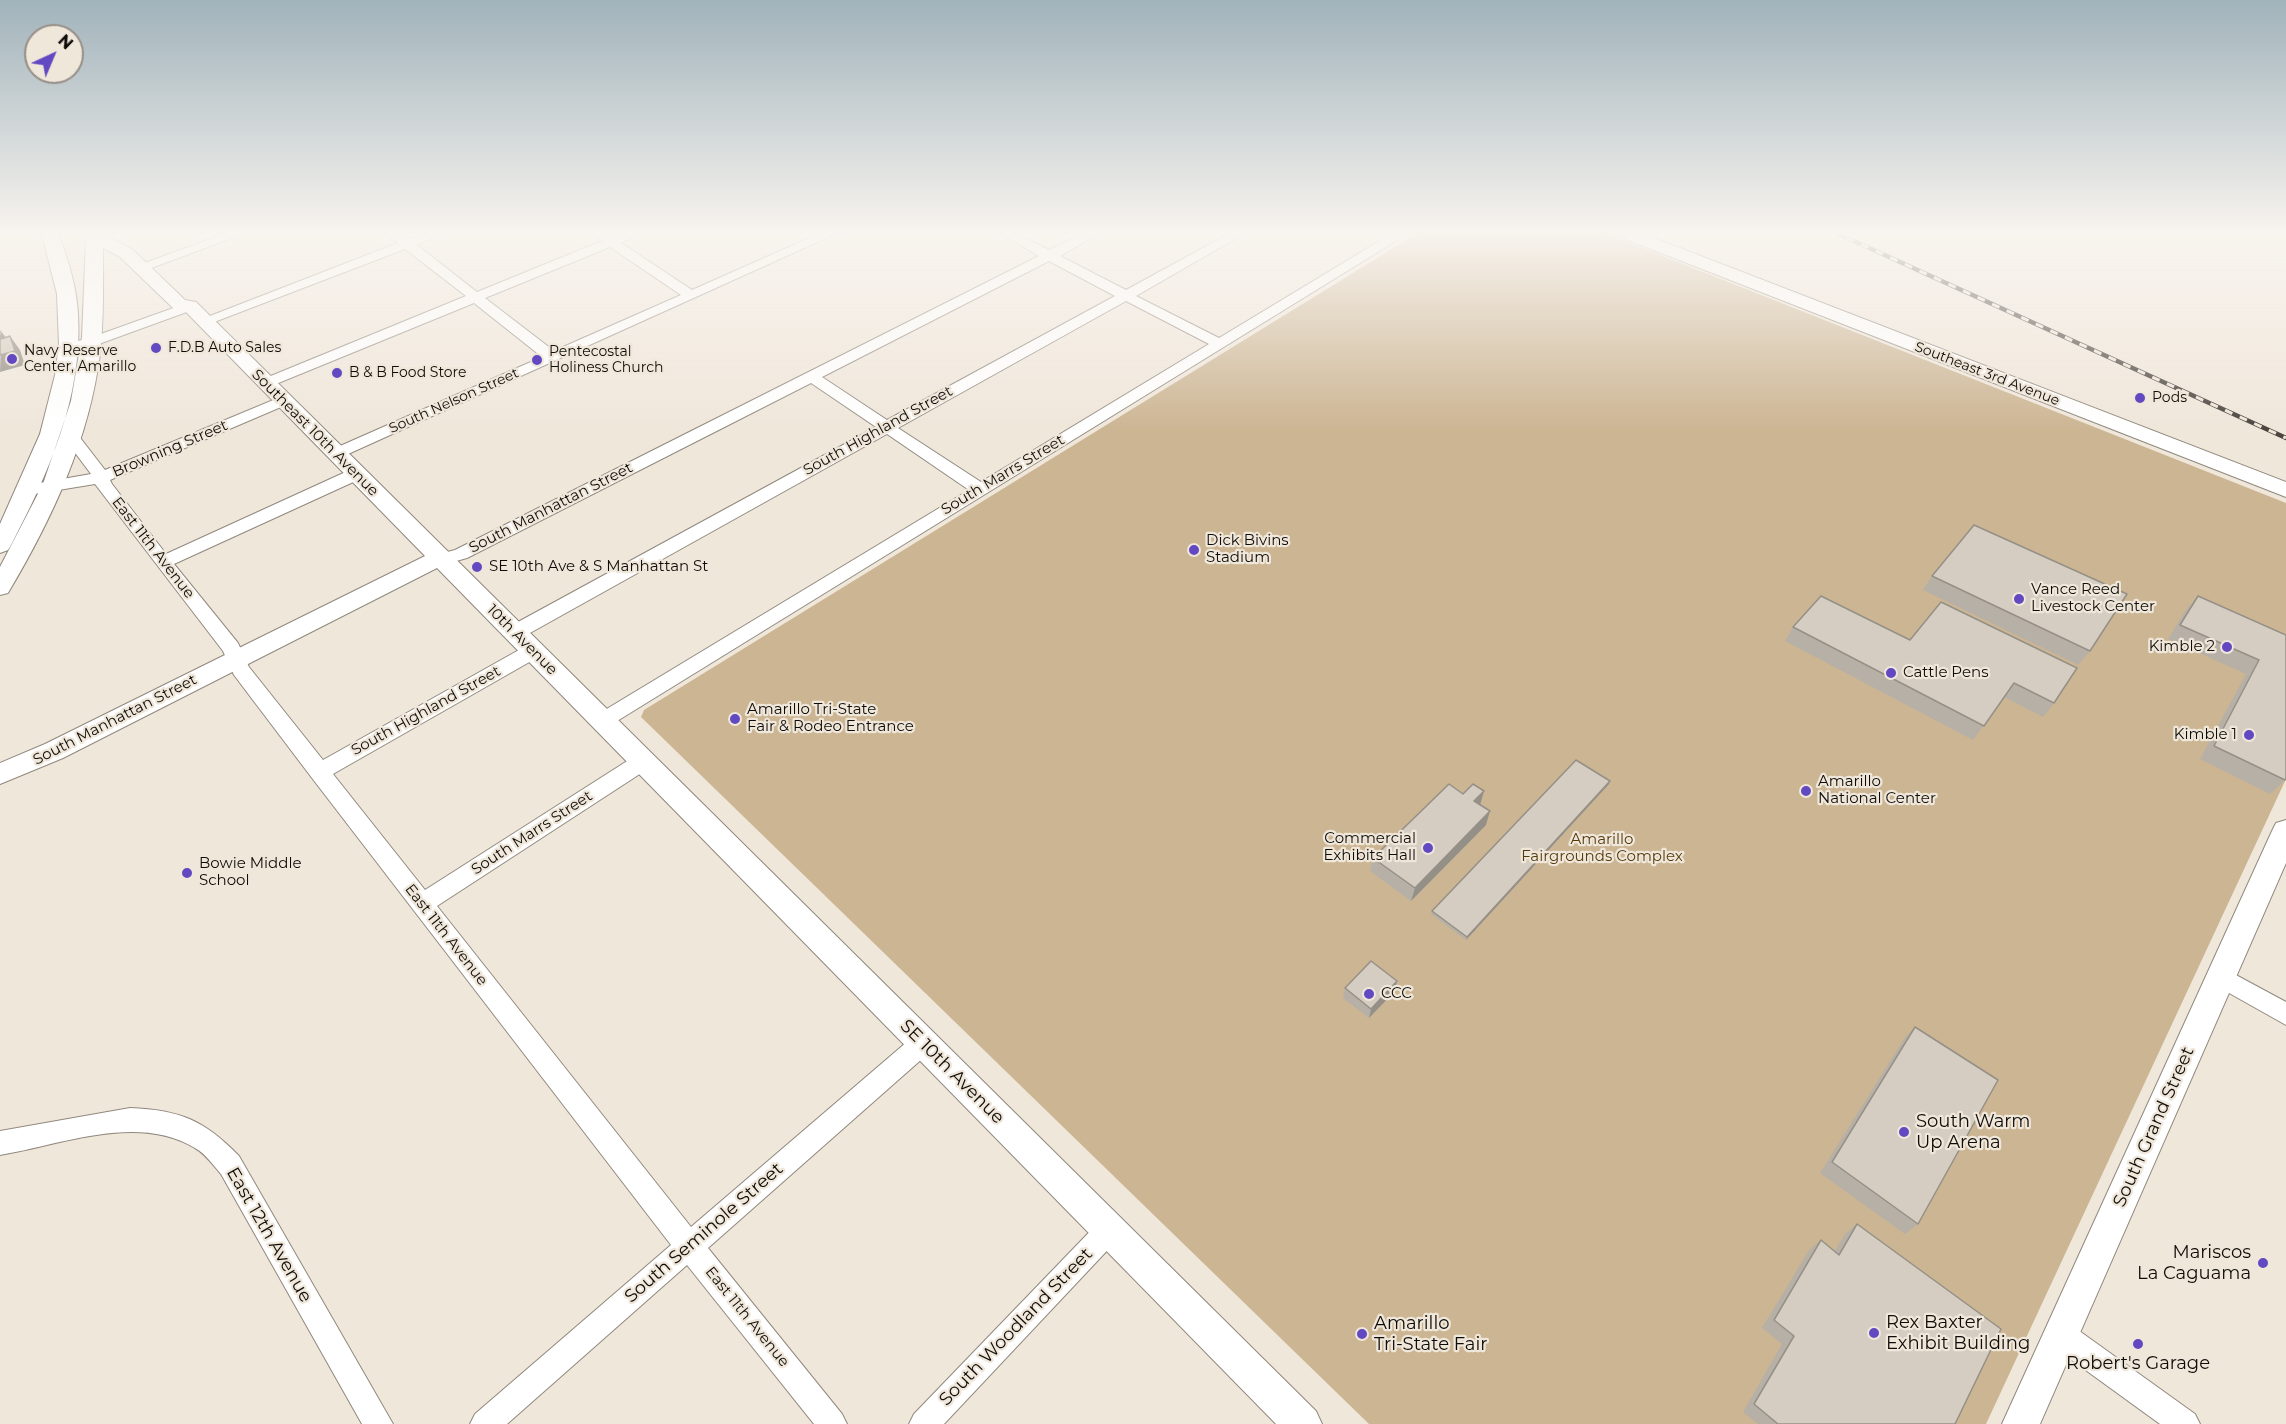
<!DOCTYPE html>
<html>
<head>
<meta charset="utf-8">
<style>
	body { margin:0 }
	#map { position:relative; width:2286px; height:1424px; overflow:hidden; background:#f0e7db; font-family:Montserrat,sans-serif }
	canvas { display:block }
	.north { position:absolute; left:24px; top:24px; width:60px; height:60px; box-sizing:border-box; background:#f0e7db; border:2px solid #968f87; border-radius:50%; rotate:44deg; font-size:16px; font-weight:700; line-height:24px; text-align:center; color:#0f0c08 }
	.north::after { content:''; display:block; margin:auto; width:21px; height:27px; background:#6249c1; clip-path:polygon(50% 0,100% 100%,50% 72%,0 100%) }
</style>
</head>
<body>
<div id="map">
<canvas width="2286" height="1424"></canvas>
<div class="north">N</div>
</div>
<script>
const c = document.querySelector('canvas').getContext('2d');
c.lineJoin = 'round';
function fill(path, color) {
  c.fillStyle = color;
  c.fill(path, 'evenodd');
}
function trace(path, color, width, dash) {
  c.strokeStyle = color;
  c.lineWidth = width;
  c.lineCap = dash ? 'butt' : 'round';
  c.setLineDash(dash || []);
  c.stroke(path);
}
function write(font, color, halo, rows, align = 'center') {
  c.font = font + ' Montserrat,sans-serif';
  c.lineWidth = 4.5;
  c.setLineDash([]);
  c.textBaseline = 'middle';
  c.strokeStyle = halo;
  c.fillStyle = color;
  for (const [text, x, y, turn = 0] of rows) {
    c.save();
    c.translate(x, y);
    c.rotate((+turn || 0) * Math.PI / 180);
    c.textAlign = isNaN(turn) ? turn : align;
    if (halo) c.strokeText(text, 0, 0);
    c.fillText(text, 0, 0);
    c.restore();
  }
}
const green = new Path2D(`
	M1421,231H1600L2286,503V779L1986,1424H1369L641,717L644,710Z`);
const minor = new Path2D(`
	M232,231H251L146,270L141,271L134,267Z
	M383,231H398L409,239L431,231H448L417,245L477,292L602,241L589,231H603L612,237L627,231H644L621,243L692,290L825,231H842L337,459L331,458L329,454L331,450L542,357L474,303L271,386H261L258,383L261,380L466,296L405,249L209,324H199L197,321L398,243ZM610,247L681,295L554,351L485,298Z
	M996,231H1011L1049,250L1089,231H1104L1060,256L1126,290L1234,231H1249L1136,296L1219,338L1396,231H1412L609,726L602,728L595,726L592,721L595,716L969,490L887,434L521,638H507L505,633L507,628L876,427L811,383L467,558L442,565L433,559L436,555L455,550L1039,256ZM1049,261L1115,296L887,420L822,377ZM1126,301L1209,344L981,482L898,428Z
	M190,302L197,306L195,309L96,345L68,351L61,347L63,344L87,339Z
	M283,396L288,398L291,401L288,404L110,480L112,484L166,554L350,470H362L364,474L362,478L174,564L238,643L249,667L323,760L526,646H540L542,651L540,656L333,774L425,890L635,756L642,754L649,756L652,762L649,768L437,906L691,1227L915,1035L923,1032L931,1035L935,1043L931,1051L708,1248L842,1414L847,1424H814L687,1265L507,1424H470L475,1414L671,1245L312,778L234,675L223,651L95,484L28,495L20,490L28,485L91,474L64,438L66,435H78L105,470Z
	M2221,967L2286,1002V1025L2213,984L2209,977L2213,970Z
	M130,1108C180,1110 204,1120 239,1156L393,1424H362L221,1174C213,1165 206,1154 195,1148C137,1113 61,1145 0,1155V1131Z
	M1109,1217L1118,1221L1122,1230L1118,1239L944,1424H909L914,1414L1100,1221Z
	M2061,1321L2071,1325L2195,1414L2200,1424H2160L2051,1345L2047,1335L2051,1325Z`);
const major = new Path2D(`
	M41,231H58C67,258 77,286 78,315C83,397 48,474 11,545L8,550L0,553V524L40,434L55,375L59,345L57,294Z
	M75,231H103V235L132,249L185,300L196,302L1316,1411L1322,1424H1276L437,568L63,758L0,784V763L45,744L425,556L184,310L173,308L120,257L103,248C103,283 104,319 100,354C89,440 52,519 8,593L0,595V567L43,484L71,401L82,337L86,239Z
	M1612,231H1636L2286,482V497L1615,235Z
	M2286,820V863L2040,1424H2002L2272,831L2276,823Z`);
const rail = new Path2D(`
	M1832,231L2286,438`);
const wall = new Path2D(`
	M1932,576L2090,651L2078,665L1923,590Z
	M2198,596L2286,635L2285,780L2270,794L2200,759L2246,674L2168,639L2186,610Z
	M1941,602L2054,703L2043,717L2004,697L1973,740L1785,641L1793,627L1910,640Z
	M1610,781L1609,784L1466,940L1431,914L1432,911Z
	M1484,791L1480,804L1486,825L1411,901L1370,871L1373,858L1463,794Z
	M1397,981L1395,991L1369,1018L1343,998L1345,988Z
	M1915,1027L1918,1224L1905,1234L1820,1173L1904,1039Z
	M1857,1224L1955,1424H1758L1743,1412L1782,1344L1762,1328L1809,1250L1821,1240L1835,1251L1845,1234Z`);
const shadedWall = new Path2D(`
	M0,330L8,340L10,336L20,350L25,365L0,372L1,339Z
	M1610,781L1609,784L1466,940L1467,937Z
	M1484,791L1480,805L1474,801Z
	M1490,811L1486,825L1411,901L1415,888Z
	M1397,981L1395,991L1369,1018L1371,1009Z`);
const building = new Path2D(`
	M0,335L1,339L10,336L15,351L0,355Z
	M1974,525L2127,594L2090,651L1932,576Z
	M1821,596L1910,640L1941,602L2077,668L2054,703L2014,683L1984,726L1793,627Z
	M2198,596L2286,635V778L2285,780L2214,746L2259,660L2180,625Z
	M1576,760L1610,781L1467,937L1432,911Z
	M1449,784L1463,794L1473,784L1484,791L1474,801L1490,811L1415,888L1373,858Z
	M1371,961L1397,981L1371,1009L1345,988Z
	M1915,1027L1998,1080L1918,1224L1832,1162Z
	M1857,1224L2001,1329L1955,1424H1778L1754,1404L1794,1336L1774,1320L1821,1240L1839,1255Z`);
const markers = [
	[156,348,6,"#6249c1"],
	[12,359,6,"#6249c1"],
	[537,360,6,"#6249c1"],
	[337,373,6,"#6249c1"],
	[2140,398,6,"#6249c1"],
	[1194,550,6,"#6249c1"],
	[477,567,6,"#6249c1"],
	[2019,599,6,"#6249c1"],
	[2227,647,6,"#6249c1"],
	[1891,673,6,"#6249c1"],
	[735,719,6,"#6249c1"],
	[2249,735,6,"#6249c1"],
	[1806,791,6,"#6249c1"],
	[1428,848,6,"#6249c1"],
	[187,873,6,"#6249c1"],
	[1369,994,6,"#6249c1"],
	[1904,1132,6,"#6249c1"],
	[2263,1263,6,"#6249c1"],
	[1874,1333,6,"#6249c1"],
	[1362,1334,6,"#6249c1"],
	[2138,1344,6,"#6249c1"]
];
const farPoinames = [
	["F.D.B Auto Sales",168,348],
	["Navy Reserve",24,351],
	["Center, Amarillo",24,367],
	["Pentecostal",549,352],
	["Holiness Church",549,368],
	["B & B Food Store",349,373],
	["Pods",2152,398]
];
const farStreetnames = [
	["Southeast 3rd Avenue",1987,374,21],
	["South Nelson Street",454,401,-24]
];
const streetNames = [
	["South Highland Street",878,431,-29],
	["Southeast 10th Avenue",315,433,45],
	["Browning Street",170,449,-23],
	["South Marrs Street",1003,475,-31],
	["South Manhattan Street",551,508,-27],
	["East 11th Avenue",153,548,52],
	["10th Avenue",522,640,45],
	["South Highland Street",426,711,-29],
	["South Manhattan Street",115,720,-27],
	["South Marrs Street",532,833,-33],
	["East 11th Avenue",446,935,52],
	["East 11th Avenue",747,1317,51]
];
const poiNames = [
	["Dick Bivins",1206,541],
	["Stadium",1206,558],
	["SE 10th Ave & S Manhattan St",489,567],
	["Vance Reed",2031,590],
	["Livestock Center",2031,607],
	["Kimble 2",2215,647,"right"],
	["Cattle Pens",1903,673],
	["Amarillo Tri-State",747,710],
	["Fair & Rodeo Entrance",747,727],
	["Kimble 1",2237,735,"right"],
	["Amarillo",1818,782],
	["National Center",1818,799],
	["Commercial",1416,839,"right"],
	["Exhibits Hall",1416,856,"right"],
	["Bowie Middle",199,864],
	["School",199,881],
	["CCC",1381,994]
];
const parkNames = [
	["Amarillo",1602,840],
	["Fairgrounds Complex",1602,857]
];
const nearStreetnames = [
	["SE 10th Avenue",952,1072,45],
	["South Grand Street",2154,1127,-66],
	["South Seminole Street",704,1233,-41],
	["East 12th Avenue",269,1235,60],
	["South Woodland Street",1016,1327,-46]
];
const nearPoinames = [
	["South Warm",1916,1122],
	["Up Arena",1916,1143],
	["Mariscos",2251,1253,"right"],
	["La Caguama",2251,1274,"right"],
	["Rex Baxter",1886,1323],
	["Exhibit Building",1886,1344],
	["Amarillo",1374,1324],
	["Tri-State Fair",1374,1345],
	["Robert's Garage",2138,1364,"center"]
];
fill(green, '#ccb593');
trace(minor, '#90887d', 2);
trace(major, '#90887d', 2);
fill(minor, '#fff');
fill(major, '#fff');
trace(rail, '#4a453f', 4.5);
trace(rail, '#f0e7db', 3, [8]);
fill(wall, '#b7b0a6');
fill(shadedWall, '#959087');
fill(building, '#d5cdc1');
trace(building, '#959087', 1.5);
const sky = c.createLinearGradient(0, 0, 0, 430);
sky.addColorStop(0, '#a1b3bb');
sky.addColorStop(0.54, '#f8f4ef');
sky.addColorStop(1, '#f8f4ef00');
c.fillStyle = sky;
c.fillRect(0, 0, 2286, 430);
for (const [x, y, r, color] of markers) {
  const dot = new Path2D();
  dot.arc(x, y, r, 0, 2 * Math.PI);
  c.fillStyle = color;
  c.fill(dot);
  trace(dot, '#f0e7db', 2);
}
write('14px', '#0f0c08', '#f0e7db', farPoinames, 'left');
write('14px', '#0f0c08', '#f0e7db', farStreetnames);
write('15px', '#0f0c08', '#f0e7db', streetNames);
write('15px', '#0f0c08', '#f0e7db', poiNames, 'left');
write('15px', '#553b0c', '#f0e7db', parkNames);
write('18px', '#0f0c08', '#f0e7db', nearStreetnames);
write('18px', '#0f0c08', '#f0e7db', nearPoinames, 'left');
</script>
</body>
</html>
